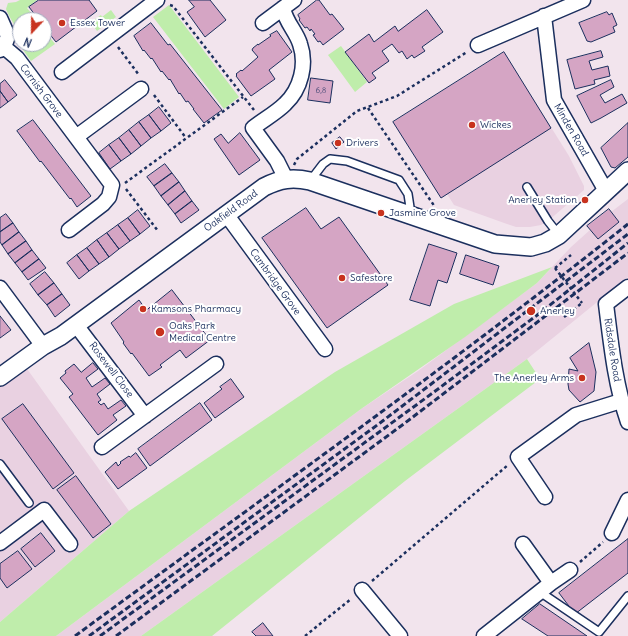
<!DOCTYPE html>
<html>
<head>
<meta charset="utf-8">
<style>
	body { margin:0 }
	#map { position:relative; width:628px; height:636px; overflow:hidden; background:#f2e4ed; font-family:Delius,sans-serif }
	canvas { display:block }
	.north { position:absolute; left:12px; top:12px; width:40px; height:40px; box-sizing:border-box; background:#fff; border:1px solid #a4acbf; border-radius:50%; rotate:202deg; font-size:11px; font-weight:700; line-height:16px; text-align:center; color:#1b2f5e }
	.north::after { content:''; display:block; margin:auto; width:14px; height:18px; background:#c8321e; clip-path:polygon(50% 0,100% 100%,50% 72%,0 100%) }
</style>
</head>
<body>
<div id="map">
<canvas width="628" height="636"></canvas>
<div class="north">N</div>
</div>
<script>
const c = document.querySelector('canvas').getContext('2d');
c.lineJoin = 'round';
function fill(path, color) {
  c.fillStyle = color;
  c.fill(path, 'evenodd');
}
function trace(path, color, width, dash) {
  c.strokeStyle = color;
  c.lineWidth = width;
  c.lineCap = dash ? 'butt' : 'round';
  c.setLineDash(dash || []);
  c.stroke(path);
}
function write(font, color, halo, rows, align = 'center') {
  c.font = font + ' Delius,sans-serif';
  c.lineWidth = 4;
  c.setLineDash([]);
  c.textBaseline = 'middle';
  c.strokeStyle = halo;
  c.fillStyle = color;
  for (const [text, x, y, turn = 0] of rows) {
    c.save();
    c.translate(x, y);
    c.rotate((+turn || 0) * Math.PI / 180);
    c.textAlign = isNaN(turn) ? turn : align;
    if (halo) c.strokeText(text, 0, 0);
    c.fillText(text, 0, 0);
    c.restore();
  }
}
const built = new Path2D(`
	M504,52L569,156L584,186V190L548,221L541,225L530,227H516L507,224L454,205L447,194L441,198L393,122Z
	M628,199V277L527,359L141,636H56L361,409L418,371L537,283L571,247L590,230L598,239L619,222L611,212Z
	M25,366L129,511L0,622V384Z`);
const green = new Path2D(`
	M20,0H37L27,8L37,20H20V44H44V30L55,44L31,61L21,47L17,44C18,24 12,24 6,9L8,3L16,2Z
	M169,5L239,97L224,109L153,17Z
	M111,10L116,17L97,31L91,22L101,15L102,17Z
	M341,46L367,82L355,92L328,55Z
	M552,267L537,283L465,337L361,409L56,636H0V622L129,511L335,372L454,304Z
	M527,359L540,379L405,481L212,636H141Z`);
const building = new Path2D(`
	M39,0H89L97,11L56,42L44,27V20H39L29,7Z
	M189,0H210L226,20L205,37L187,12L194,7Z
	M317,0H319L330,15L332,14L344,29L323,45L320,41L318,42L313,35L315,34L311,29L310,31L307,27L305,28L299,20L300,19L298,15Z
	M427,10L443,32L422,47L425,51L414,58L412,55L407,59L402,51L399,53L392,44L382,51L389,61L372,73L376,78L369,83L345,52L369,34L374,42L395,26L398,31Z
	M607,12L609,15L612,13L617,25L613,27L615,32L591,42L587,41L579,23Z
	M151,23L168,45L170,44L222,110L204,123L193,109H194L188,101L186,102L180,93L179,94L170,79L169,80L162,71L161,72L152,58L151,59L144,50L143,51L134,36Z
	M277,31L292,52L269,70L275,79L251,96L236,76L237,75L236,74L241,70L242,71L258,57L252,50L253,48L258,44V45L271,36L270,35Z
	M601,51L603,57L589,61L592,70L608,66L610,76L594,80L595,84L575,89L567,60Z
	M504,52L551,128L441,198L393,122Z
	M311,78L333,81L330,103L308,100Z
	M5,80L17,95L8,102L0,91V84Z
	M611,80L614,87L600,95L605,103L622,94L627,103L601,118L591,123L577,96Z
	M0,91L8,102L0,108Z
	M159,107L171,123L161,131L149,115Z
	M149,115L161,131L151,138L139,122Z
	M33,120L91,196L77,207L71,198L70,199L41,161L40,162L17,131Z
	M139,122L151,138L141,146L129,130Z
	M628,123V157L615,168L611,167L601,148Z
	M129,130L141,146L131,154L119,138Z
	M240,133L260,160L239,175L214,139L221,134L228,143Z
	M340,137L344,142L336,149L332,143Z
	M119,138L131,154L121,161L109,145Z
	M109,145L121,161L110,169L99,153Z
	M165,164L172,173L154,186L147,177Z
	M172,173L179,182L161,196L154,186Z
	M179,182L185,191L168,205L161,196Z
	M185,191L192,201L175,214L168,205Z
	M192,201L199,210L181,223L175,214Z
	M306,208L321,229L339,217L388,285L327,328L262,238Z
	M609,209L619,222L598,239L587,226Z
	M138,210L150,226L140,234L128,218Z
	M6,214L13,223L0,232V218Z
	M128,218L140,234L130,241L118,225Z
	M13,223L19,232L2,245L0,242V232Z
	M118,225L130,241L119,249L107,233Z
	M19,232L26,241L8,254L2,245Z
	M107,233L119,249L109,257L97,240Z
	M97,240L109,257L99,264L87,248Z
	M26,241L32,250L15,263L8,254Z
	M429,244L457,253L447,283L438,280L430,306L410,300Z
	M87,248L99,264L89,271L77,255Z
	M32,250L39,259L22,272L15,263Z
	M77,255L89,271L79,279L67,263Z
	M466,255L499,266L493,285L460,274Z
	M39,259L46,268L28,280L22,272Z
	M45,272L54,283L38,295L30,284Z
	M54,283L62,294L47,305L38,295Z
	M172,290L210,340L186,358L180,350L160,365L162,367L149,376L132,353L131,354L123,343L124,342L111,323L139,300L146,310Z
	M62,294L70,305L55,317L47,305Z
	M0,316L11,330L0,338Z
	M589,343L596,372L594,391L580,402L569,390L568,384L569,369L578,371L570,358Z
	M93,363L98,369L86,378L92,387L105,378L110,384L97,394L101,400L98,402L101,405L104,403L108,409L121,400L126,406L113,415L117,420L98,435L69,397L73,394L60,378L66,373L65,371L74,364L81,372Z
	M231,379L244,397L215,418L204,403L222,389L220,387Z
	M200,403L212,420L150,466L138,449Z
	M23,404L74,473L53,489L2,419Z
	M136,453L147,468L118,489L105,472L116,462L118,466L121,463L120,462L129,456L130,457Z
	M76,476L111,524L93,538L57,490Z
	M41,533L55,551L35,567L21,549Z
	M628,539V573L575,614L559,593Z
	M18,551L32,569L7,588L0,578V564Z
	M540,604L587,636H548L522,619Z
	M263,623L273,636H256L252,632Z`);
const path = new Path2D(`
	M170,5L173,6L254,110
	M118,47L139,75
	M154,95L186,138
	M368,108L435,207
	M294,165L297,159L357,111L397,96L467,52
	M125,183L243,97
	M126,189L158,231
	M555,268L571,255
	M564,317L582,303
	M580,562L603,542
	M372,581L508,465
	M305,636L351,599`);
const service = new Path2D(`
	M310,181L323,164L330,159L347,161L399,180L408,194L411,214
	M527,187L548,221L559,235
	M0,464L29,503
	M540,592L599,632L628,596`);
const minor = new Path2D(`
	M283,8C286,23 296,31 300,44C307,64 301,89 285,104C276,113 263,120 253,128L277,161L286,179
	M544,16L554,100L606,191
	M0,18L8,36L4,47L0,50
	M263,23L294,0
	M478,45L583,0
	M4,47L17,58L112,185L109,197L103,204L69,230
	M62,72L157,0
	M76,137L141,89
	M226,214L325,349
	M628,287L606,304C611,344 615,384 628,422
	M0,288L43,346
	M76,325L145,416
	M102,447L216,364
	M545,497L518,457L576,415L621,401
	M612,533L628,500
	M0,543L44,510L70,544
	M523,544L551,583
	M362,590L400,636
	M484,636L551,583L570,570`);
const tertiary = new Path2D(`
	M0,377L43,346L61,336L264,187C280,179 292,177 310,181L495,244L531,247L545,243L559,235L628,171`);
const rail = new Path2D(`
	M75,636C260,500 448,367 628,224
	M89,636L380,423L628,234
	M100,636L434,392L540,313L628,243
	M116,636L405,423L628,253`);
const pathBridge = new Path2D(`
	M555,268L582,303`);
const markers = [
	[62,23,4,"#c8321e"],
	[472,125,4,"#c8321e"],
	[338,143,4,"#c8321e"],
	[585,200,4,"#c8321e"],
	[381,213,4,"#c8321e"],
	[342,278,4,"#c8321e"],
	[143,309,4,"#c8321e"],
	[531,311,5,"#c8321e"],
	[160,332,5,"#c8321e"],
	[582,378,4,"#c8321e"]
];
const numberNames = [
	["6,8",321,91]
];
const poiNames = [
	["Essex Tower",70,23],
	["Wickes",480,125],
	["Drivers",346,143],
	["Anerley Station",577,200,"right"],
	["Jasmine Grove",389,213],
	["Safestore",350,278],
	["Kamsons Pharmacy",151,309],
	["Anerley",540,311],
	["Oaks Park",169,326],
	["Medical Centre",169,338],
	["The Anerley Arms",574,378,"right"]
];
const streetNames = [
	["Cornish Grove",41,91,53],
	["Minden Road",571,130,60],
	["Oakfield Road",231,211,-36],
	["Cambridge Grove",275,282,54],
	["Ridsdale Road",612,350,81],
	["Rosewell Close",111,370,53]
];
fill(built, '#e9d1e1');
fill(green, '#bfedab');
fill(building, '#d5a5c4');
trace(building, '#1b2f5e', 1);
trace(service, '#1b2f5e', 10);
trace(minor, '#1b2f5e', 17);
trace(tertiary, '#1b2f5e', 20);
trace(path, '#1b2f5e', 2.5, [3, 3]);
trace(service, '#fff', 7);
trace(minor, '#fff', 14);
trace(tertiary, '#fff', 17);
trace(rail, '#1b2f5e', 3, [6, 3]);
trace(pathBridge, '#1b2f5e', 2.5, [3, 3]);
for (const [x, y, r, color] of markers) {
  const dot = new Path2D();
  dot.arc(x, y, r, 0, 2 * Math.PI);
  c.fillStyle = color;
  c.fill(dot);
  trace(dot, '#fff', 1.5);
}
write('8px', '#4a4c78', null, numberNames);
write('10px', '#1b2f5e', '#fff', poiNames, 'left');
write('10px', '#1b2f5e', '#fff', streetNames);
</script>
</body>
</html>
